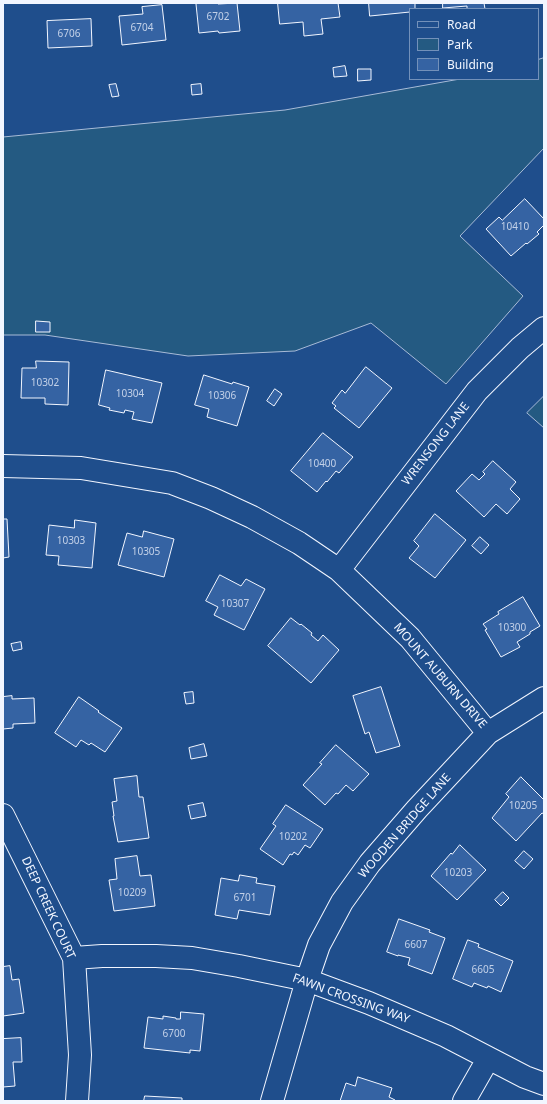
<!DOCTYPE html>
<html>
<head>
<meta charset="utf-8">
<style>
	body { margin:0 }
	#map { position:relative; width:547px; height:1104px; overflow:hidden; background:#1f4e8c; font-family:"Noto Sans",sans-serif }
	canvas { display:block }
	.frame { position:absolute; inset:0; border:4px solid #f2f6ff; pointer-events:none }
	.legend { position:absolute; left:409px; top:8px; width:130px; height:72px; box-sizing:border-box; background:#1f4e8c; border:1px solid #7391ba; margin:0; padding:5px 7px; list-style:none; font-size:12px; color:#f2f6ff }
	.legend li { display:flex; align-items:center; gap:8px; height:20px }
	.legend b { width:20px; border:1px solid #7391ba }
</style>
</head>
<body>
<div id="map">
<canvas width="547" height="1104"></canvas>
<div class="frame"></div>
<ul class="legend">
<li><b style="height:5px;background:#1f4e8c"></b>Road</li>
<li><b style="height:11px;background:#245a82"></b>Park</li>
<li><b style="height:11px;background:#3563a3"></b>Building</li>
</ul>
</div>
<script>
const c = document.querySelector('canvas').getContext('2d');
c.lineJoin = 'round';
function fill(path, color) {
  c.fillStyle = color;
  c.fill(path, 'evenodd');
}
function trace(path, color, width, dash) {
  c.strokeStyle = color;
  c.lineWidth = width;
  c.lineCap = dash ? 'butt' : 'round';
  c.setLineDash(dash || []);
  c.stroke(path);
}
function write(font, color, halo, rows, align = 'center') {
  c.font = font + ' "Noto Sans",sans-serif';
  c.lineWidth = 3;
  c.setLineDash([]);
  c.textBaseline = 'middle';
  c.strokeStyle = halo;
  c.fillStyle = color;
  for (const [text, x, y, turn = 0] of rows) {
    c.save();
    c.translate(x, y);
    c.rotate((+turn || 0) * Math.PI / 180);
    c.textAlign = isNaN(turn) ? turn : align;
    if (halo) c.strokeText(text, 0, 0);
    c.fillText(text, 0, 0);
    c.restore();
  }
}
const green = new Path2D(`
	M544,58V148L460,236L523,296L446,384L371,323L295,351L188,356L45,335H3V137L285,110L460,79H538V60Z
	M544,396V428L527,413Z`);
const building = new Path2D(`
	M204,3H218V4L237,3L240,31L219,33L218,31L199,33L196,4Z
	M278,3H338L340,17L321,19L323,34L304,36L303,22L280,24Z
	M369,3H415V9H410V12L370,16Z
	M443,3H484L485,9H467V6L443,8Z
	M162,5L166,40L122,45L119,16L143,14L142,7Z
	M91,19L92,46L48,48L47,21Z
	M345,66L347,76L334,77L333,68Z
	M358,69H371V80L358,81Z
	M116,84L119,96L112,97L109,85Z
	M201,84L202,94L192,95L191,85Z
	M525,199L544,219V225L537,232L539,234L527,244L526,243L511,256L486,229L499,217L502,220Z
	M36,321L50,322V332H36Z
	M36,361L69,362L68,405L45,404V398H21L22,368H36Z
	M366,367L392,388L359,428L334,408L336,406L332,403L342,390L345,393Z
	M106,370L162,383L152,423L132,419L134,412L125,410L124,413L109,410L110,408L99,405Z
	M204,375L232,384L233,382L249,387L237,426L207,417L209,409L195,405Z
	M275,389L282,394L274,406L267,401Z
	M323,433L353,457L339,473L336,471L327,482L326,481L317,492L291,471Z
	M493,461L516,482L510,489L520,499L507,514L496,504L484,517L456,491L472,474L479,480L485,474L483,472Z
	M435,514L466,540L435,578L409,558L419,546L414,541Z
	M3,519H7L9,557L3,558Z
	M75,520L96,523L92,568L58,565L59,556L46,555L49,525L74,528Z
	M144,531L174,539L164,577L118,565L127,533L142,537Z
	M480,537L489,545L481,554L472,546Z
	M220,575L241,586L246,579L265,589L244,630L214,615L218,607L206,601Z
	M523,597L540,626L530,632V634L517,642L520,647L501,657L485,630L487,629L483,624L499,614L498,612Z
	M291,618L300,625L301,624L312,633L311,635L318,641L323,635L339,650L311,683L268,646Z
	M21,642L22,649L13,651L11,644Z
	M381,687L400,746L376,753L369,732L365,734L353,696Z
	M193,692L194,703L186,704L184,693Z
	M12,696V699L34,698L35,723L13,724V728L3,729V697Z
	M79,697L99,711L98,712L122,728L105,752L91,743L89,745L81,740L76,747L55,733Z
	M204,744L207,756L191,759L189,748Z
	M336,745L369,774L353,791L346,785L338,794L336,793L325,805L303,785L322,764L320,763Z
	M137,776L139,797H143L149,838L118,842L113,816H114L112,802L117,801L114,779Z
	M521,777L544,800V814L542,813L516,841L492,818L509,797L506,794Z
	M203,803L206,816L191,819L188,806Z
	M286,805L323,829L310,848L305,845L298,855L294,852L292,855L290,854L283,865L260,849L276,826L273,824Z
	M460,845L486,870L457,900L431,876L451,853L452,854Z
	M524,851L533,859L524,869L515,861Z
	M137,856L140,876L151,875L155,906L114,911L109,880L117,879L115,859Z
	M240,875L257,878L256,883L275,886L270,915L239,910L237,919L215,915L221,878L238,881Z
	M503,892L509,898L501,906L495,900Z
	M399,919L430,930L429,932L445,938L432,974L408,965L410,958L398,955V956L387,952Z
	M468,940L479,944L478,947L513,961L501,992L488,986L487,988L474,983L472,987L453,979Z
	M10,966L12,980L19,979L24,1013L3,1016V967Z
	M181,1012L204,1014L200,1051L190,1050V1053L144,1048L148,1017L163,1019V1016L176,1018V1019H180Z
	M21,1038L22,1062H13L15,1086L3,1087V1039Z
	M358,1077L392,1088L389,1097L395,1100V1101H340L346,1083L355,1086Z
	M145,1096L182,1098V1101H144Z`);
const minor = new Path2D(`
	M3,466L81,468L172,483L211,498L252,517L299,543L339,570L410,638L488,733
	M339,570L477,391L520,348L544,328
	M3,815L74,958L80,1055L77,1101
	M74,958L102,956H156L192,958L239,966L307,980L369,1003L446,1036L525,1077L544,1084
	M272,1101L307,980L319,945L342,902L370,863L417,809L488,733L544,698
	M464,1101L488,1059`);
const numberNames = [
	["6702",218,17],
	["6704",142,28],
	["6706",69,34],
	["10410",515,227],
	["10302",45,383],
	["10304",130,394],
	["10306",222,396],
	["10400",322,464],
	["10303",71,541],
	["10305",146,552],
	["10307",235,604],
	["10300",512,628],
	["10205",523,806],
	["10202",293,837],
	["10203",458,873],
	["10209",132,893],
	["6701",245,898],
	["6607",416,945],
	["6605",483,970],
	["6700",174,1034]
];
const streetNames = [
	["WRENSONG LANE",436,444,-52],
	["MOUNT AUBURN DRIVE",440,676,49],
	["WOODEN BRIDGE LANE",405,826,-49],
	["DEEP CREEK COURT",48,908,65],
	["FAWN CROSSING WAY",351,999,20]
];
fill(green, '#245a82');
trace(green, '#a8bbd7', 1);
fill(building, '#3563a3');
trace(building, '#f2f6ff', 1);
trace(minor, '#f2f6ff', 24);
trace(minor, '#1f4e8c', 22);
write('10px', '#c3d1e8', null, numberNames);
write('12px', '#f2f6ff', '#1f4e8c', streetNames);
</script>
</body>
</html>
